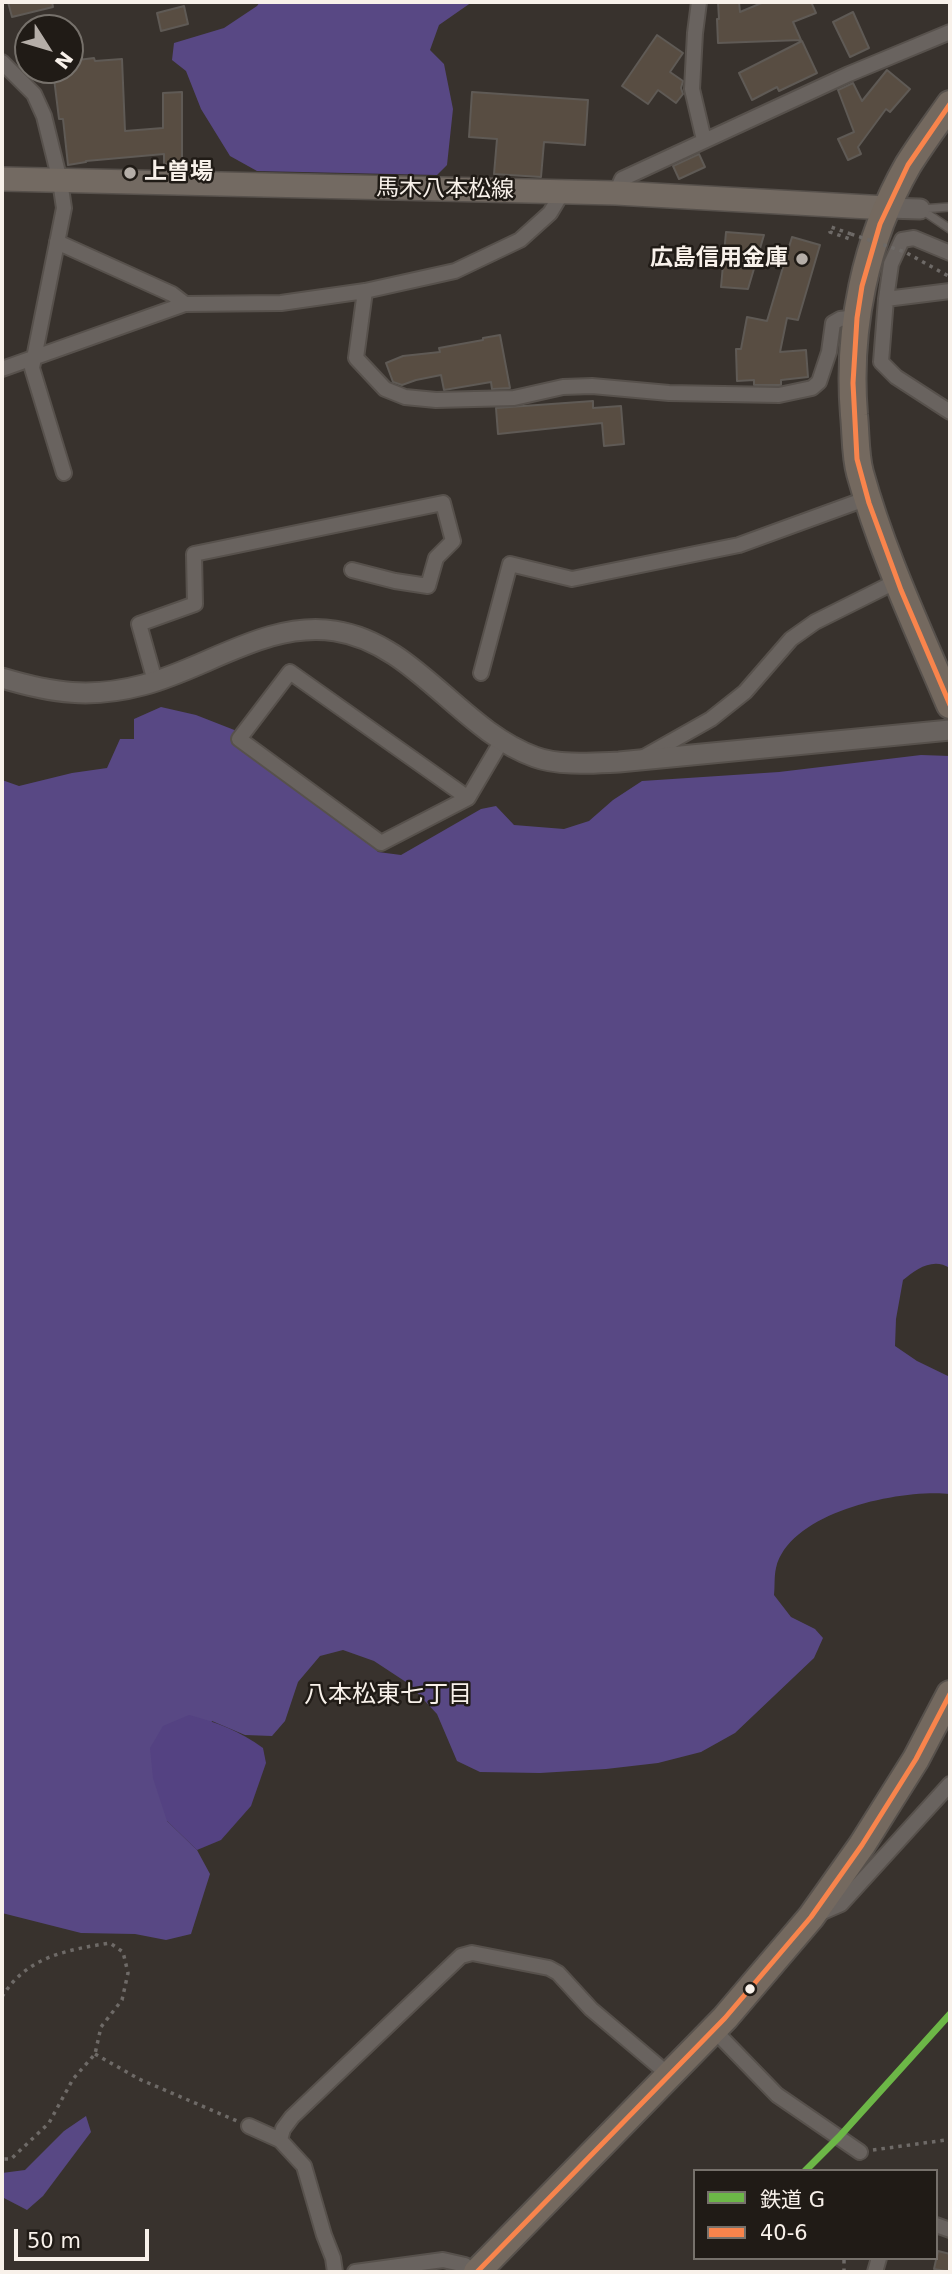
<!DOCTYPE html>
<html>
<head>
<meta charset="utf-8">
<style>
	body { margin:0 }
	#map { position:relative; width:952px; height:2274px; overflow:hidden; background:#38322d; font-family:"DejaVu Sans","Noto Sans JP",sans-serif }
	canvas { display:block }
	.frame { position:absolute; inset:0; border:4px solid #f8f1ea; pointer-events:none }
	.legend { position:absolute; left:693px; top:2169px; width:245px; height:91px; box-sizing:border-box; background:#201b16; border:2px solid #76716b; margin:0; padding:9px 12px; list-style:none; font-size:21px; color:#f8f1ea }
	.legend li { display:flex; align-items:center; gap:14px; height:35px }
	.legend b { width:35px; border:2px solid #76716b }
	.north { position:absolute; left:14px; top:14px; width:70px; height:70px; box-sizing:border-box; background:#201b16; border:2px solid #76716b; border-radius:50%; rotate:127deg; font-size:19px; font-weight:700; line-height:28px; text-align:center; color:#f8f1ea }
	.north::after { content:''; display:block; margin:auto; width:24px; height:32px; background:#b5aea8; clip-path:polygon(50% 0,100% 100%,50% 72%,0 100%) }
	.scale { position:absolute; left:14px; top:2229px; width:135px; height:32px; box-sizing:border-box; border:4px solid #f8f1ea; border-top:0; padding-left:9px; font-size:21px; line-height:24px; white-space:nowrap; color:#f8f1ea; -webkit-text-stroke:5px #201b16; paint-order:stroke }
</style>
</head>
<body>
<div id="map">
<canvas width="952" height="2274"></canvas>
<div class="frame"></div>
<ul class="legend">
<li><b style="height:9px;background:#6cb747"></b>鉄道 G</li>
<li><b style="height:9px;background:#f8844c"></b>40-6</li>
</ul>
<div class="north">N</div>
<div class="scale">50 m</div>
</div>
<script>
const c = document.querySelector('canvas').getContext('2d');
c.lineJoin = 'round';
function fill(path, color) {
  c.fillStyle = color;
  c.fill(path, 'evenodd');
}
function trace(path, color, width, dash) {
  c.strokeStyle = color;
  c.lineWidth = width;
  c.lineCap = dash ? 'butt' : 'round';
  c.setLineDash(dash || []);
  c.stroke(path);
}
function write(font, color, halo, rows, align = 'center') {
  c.font = font + ' "DejaVu Sans","Noto Sans JP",sans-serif';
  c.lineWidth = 5;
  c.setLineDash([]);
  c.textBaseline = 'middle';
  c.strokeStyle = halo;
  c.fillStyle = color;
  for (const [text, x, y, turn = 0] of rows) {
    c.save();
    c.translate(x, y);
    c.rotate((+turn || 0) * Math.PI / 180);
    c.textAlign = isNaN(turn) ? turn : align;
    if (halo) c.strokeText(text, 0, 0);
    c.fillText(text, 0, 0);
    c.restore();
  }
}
const forest = new Path2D(`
	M260,2H472L439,25L430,50L444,64L453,109L447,165L437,175L257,171L230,156L201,109L186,71L172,60L174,43L224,28L257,6Z
	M161,707L196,715L242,733L356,824L378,852L401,855L481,809L496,806L514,825L564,829L589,821L613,800L642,781L779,772L921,755L950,756V1268C933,1257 916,1269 903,1280L896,1319L895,1346L917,1361L950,1377V1494C901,1489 790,1511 776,1568C774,1576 775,1587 774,1595L791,1617L815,1629L823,1638L814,1658L735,1733L701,1752L658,1763L606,1769L540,1773L480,1772L457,1761L437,1714L409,1684L374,1661L343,1650L320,1656L298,1682L285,1721L272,1736L245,1735L212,1721L167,1821L197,1850L210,1874L191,1934L166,1940L135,1934L81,1933L2,1913V780L19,786L72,773L107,768L120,739H134V719Z
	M86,2116L91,2132L43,2196L27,2210L2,2197V2173L25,2170L64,2131Z`);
const water = new Path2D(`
	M189,1715C216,1722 240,1731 263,1748L266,1763L251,1806L221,1840L197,1850L167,1821L153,1778L150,1748L163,1726Z`);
const building = new Path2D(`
	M8,2H52L53,7L12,17Z
	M718,2H739L740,12L764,2H811L816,13L793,22L801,40L718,43L717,19H719Z
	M184,6L188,24L161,31L157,13Z
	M853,12L869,48L850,57L833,22Z
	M657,35L683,53L670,72L683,81L681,88L683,94L676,103L658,90L648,104L622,86Z
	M802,41L817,73L779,91L777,87L752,100L739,73Z
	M94,58L95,61L122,59L125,131L163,128V93L182,92V164H164V154L86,161V162L68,165L63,119H59L53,70H70V61Z
	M887,70L910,89L890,112L886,109L858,147L861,154L848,160L838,139L854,132L838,90L853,83L862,101Z
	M472,92L588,100L585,145L544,142L541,177L494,174L497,139L469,137Z
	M699,154L705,167L679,179L673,166Z
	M726,232L764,235L748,289L721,287Z
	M792,237L820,245L798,320L787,318L780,352L806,350L808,377L781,380V385H754V380L737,381L736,349H741L747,317L767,321Z
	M500,335L510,388L492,389L491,382L444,390L441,375L416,380L402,385L393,382L386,363L403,356L440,352L439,348L483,340V338Z
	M593,401V408L621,406L624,444L604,446L602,423L498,434L496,408Z
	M938,2251L950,2254V2272L934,2269Z`);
const path = new Path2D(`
	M851,234L831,227L830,232L853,240
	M2,1997C26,1957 66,1950 110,1943L123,1952L128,1973L122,2000L101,2027L95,2054L73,2079L49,2123L11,2159H2
	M95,2054L139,2079L237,2121
	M873,2150L946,2140L950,2142
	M844,2272V2258`);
const lane = new Path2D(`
	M921,209L950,207
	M922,210L950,229`);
const street = new Path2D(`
	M699,2L695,33L692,89L704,140
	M2,62L34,94L44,116L60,181L64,208L32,368L64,473
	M616,193L622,179L849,74L950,32
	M57,242L172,294L185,304
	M950,253L914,238L902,240L891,264L886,299L950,291
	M365,291L356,358L385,389L405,397L436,400L514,398L563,387L592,386L669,393L779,395L812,388L819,382L829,352L833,323L840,319L857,317
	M886,299L881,362L896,377L950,412
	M2,369L185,304L281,303L365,291L455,271L520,240L550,213L562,193
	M481,673L510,564L572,579L739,545L868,498
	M155,681L139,624L195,604L194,554L443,503L453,541L436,558L428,586L395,581L352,570
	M642,758L711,719L745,692L791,639L815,622L897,581
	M468,798L290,672L239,739L381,843L468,798L501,742
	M818,1914L841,1904L950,1784
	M713,2029L777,2095L860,2152
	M249,2126L280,2140
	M936,2225L950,2230
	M335,2272L333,2258L324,2235L304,2166L280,2140L283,2129L292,2117L461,1956L472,1953L549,1968L558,1973L591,2009L669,2075
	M355,2272L443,2260L465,2265L471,2272
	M875,2272L879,2258`);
const secondary = new Path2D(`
	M887,208L920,209
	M2,678C52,693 91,699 143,685C205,669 269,620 335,631C415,643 460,730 535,757C559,766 594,763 619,762L950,730`);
const primary = new Path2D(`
	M2,179L616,193L887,208`);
const highway = new Path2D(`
	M950,104C936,124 921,144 908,165C865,240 847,330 854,415C856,434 855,455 860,473C882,553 918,629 950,705
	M477,2272L725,2018L811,1917L862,1845L916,1759L950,1694`);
const pathBridge = new Path2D(`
	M851,234L905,252L950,277`);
const bus1 = new Path2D(`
	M950,104L908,165L880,224L862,286L857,318L853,383L857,459L869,503L901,590L950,705
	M477,2272L725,2018L811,1917L862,1845L916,1759L950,1694`);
const rail1 = new Path2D(`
	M805,2171L839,2137L950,2014`);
const markers = [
	[130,173,7,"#b5aea8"],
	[802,259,7,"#b5aea8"],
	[750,1989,6,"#f8f1ea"]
];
const poiNames = [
	["上曽場",144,173],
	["広島信用金庫",788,259,"right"]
];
const streetNames = [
	["馬木八本松線",445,190,1]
];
const neighbourhoodNames = [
	["八本松東七丁目",388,1696]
];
fill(forest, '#584884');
fill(water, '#544282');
fill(building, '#584d42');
trace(building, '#5f5a55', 2);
trace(lane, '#57514c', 10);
trace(street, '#57514c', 18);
trace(secondary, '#57514c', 23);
trace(primary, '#57514c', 26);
trace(highway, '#57514c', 30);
trace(path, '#6e6a67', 3.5, [3.5, 5]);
trace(lane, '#69635f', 7);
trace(street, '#69635f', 14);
trace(secondary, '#69635f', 19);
trace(primary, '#736a62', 23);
trace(highway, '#74695f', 26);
trace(pathBridge, '#6e6a67', 3.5, [3.5, 5]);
trace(bus1, '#f8844c', 5);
trace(rail1, '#6cb747', 7);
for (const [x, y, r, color] of markers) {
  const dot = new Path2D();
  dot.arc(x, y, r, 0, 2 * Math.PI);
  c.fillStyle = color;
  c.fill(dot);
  trace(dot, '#201b16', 2.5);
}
write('bold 23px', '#f8f1ea', '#201b16', poiNames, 'left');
write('23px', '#f8f1ea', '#201b16', streetNames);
write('24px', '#f8f1ea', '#201b16', neighbourhoodNames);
</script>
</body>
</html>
